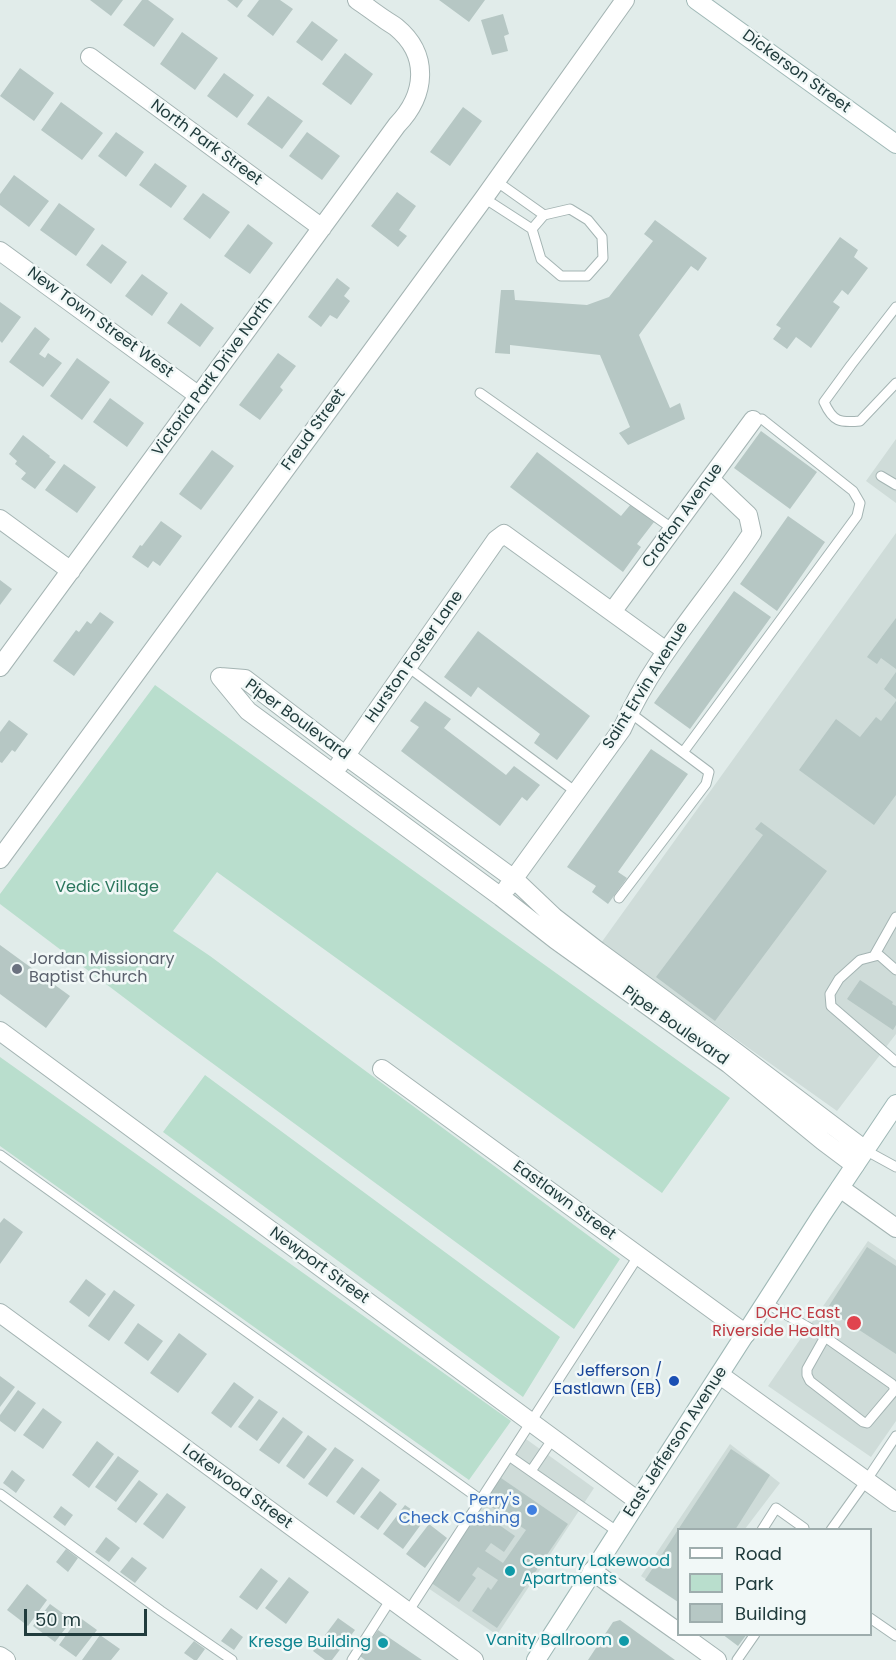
<!DOCTYPE html>
<html>
<head>
<meta charset="utf-8">
<style>
	body { margin:0 }
	#map { position:relative; width:896px; height:1660px; overflow:hidden; background:#e1ecea; font-family:Poppins,sans-serif }
	canvas { display:block }
	.legend { position:absolute; left:677px; top:1528px; width:195px; height:108px; box-sizing:border-box; background:#f1f8f7; border:2px solid #9eadad; margin:0; padding:8px 10px; list-style:none; font-size:18px; color:#213c3d }
	.legend li { display:flex; align-items:center; gap:12px; height:30px }
	.legend b { width:30px; border:2px solid #9eadad }
	.scale { position:absolute; left:24px; top:1609px; width:123px; height:27px; box-sizing:border-box; border:3px solid #213c3d; border-top:0; padding-left:8px; font-size:18px; line-height:21px; white-space:nowrap; color:#213c3d; -webkit-text-stroke:4px #f1f8f7; paint-order:stroke }
</style>
</head>
<body>
<div id="map">
<canvas width="896" height="1660"></canvas>
<ul class="legend">
<li><b style="height:8px;background:#fff"></b>Road</li>
<li><b style="height:16px;background:#b9decd"></b>Park</li>
<li><b style="height:16px;background:#b6c7c4"></b>Building</li>
</ul>
<div class="scale">50 m</div>
</div>
<script>
const c = document.querySelector('canvas').getContext('2d');
c.lineJoin = 'round';
function fill(path, color) {
  c.fillStyle = color;
  c.fill(path, 'evenodd');
}
function trace(path, color, width, dash) {
  c.strokeStyle = color;
  c.lineWidth = width;
  c.lineCap = dash ? 'butt' : 'round';
  c.setLineDash(dash || []);
  c.stroke(path);
}
function write(font, color, halo, rows, align = 'center') {
  c.font = font + ' Poppins,sans-serif';
  c.lineWidth = 5;
  c.setLineDash([]);
  c.textBaseline = 'middle';
  c.strokeStyle = halo;
  c.fillStyle = color;
  for (const [text, x, y, turn = 0] of rows) {
    c.save();
    c.translate(x, y);
    c.rotate((+turn || 0) * Math.PI / 180);
    c.textAlign = isNaN(turn) ? turn : align;
    if (halo) c.strokeText(text, 0, 0);
    c.fillText(text, 0, 0);
    c.restore();
  }
}
const built = new Path2D(`
	M896,439V503L866,481Z
	M896,533V1034L837,1111L601,943Z
	M868,1241L896,1260V1421L871,1457L768,1386Z
	M526,1439L594,1488L497,1635L428,1588Z
	M730,1444L780,1483L745,1529L678,1530V1601L641,1576Z`);
const green = new Path2D(`
	M155,685L730,1098L662,1193L217,872L173,931L210,956L620,1259L574,1329L159,1024L0,904V894Z
	M0,1057L511,1421L469,1480L0,1146Z
	M205,1075L560,1337L523,1397L163,1132Z`);
const building = new Path2D(`
	M90,0H123L111,16Z
	M142,0H148L174,19L154,47L123,25Z
	M227,0H243L237,8Z
	M259,0H280L293,9L273,36L247,16Z
	M439,0H485L469,22Z
	M503,14L509,34L504,36L508,51L492,55L481,20Z
	M312,21L338,40L322,61L296,42Z
	M182,32L218,58L195,90L160,64Z
	M345,53L373,74L351,105L322,84Z
	M20,68L54,93L34,121L0,96Z
	M224,73L254,95L237,118L207,96Z
	M268,96L303,121L282,149L247,124Z
	M61,102L103,133L82,160L41,130Z
	M463,107L482,121L450,166L430,152Z
	M116,132L144,152L126,177L98,156Z
	M307,132L340,156L322,180L289,156Z
	M155,163L187,186L171,208L139,185Z
	M14,175L49,201L29,227L0,205V194Z
	M397,192L416,206L399,230L407,236L398,247L371,226Z
	M203,193L230,212L210,239L183,219Z
	M59,203L95,229L76,256L40,230Z
	M655,220L707,258L698,271L691,266L639,335L670,408L680,403L685,419L628,445L619,433L630,427L600,355L510,345V354L495,353L501,290H514L515,300L587,305L609,297L653,241L644,234Z
	M248,224L273,243L250,274L224,256Z
	M840,237L858,250L854,257L868,268L848,295L842,290L833,302L840,307L811,348L796,337L787,349L773,339L781,328L776,325Z
	M102,244L127,262L111,284L86,265Z
	M142,274L168,293L152,316L125,296Z
	M337,278L350,288L344,296L350,301L337,319L330,315L321,327L308,317Z
	M0,302L21,317L2,343L0,341Z
	M181,303L214,328L200,347L167,323Z
	M35,327L50,339L39,354L45,358L48,353L62,363L43,387L9,362Z
	M278,353L296,366L280,387L283,390L260,420L239,405Z
	M77,358L110,382L82,420L50,396Z
	M110,398L144,423L127,447L93,422Z
	M761,431L817,472L790,509L734,468Z
	M23,435L50,456L49,457L56,462L35,489L21,479L26,473L15,464L17,461L9,454Z
	M212,450L234,466L201,510L179,494Z
	M537,452L621,516L631,504L654,522L637,544L641,547L623,572L510,487Z
	M64,464L96,487L77,513L45,490Z
	M788,516L825,542L777,611L740,584Z
	M161,521L182,536L160,566L153,561L148,568L132,557L140,545L142,546Z
	M0,580L12,589L0,605Z
	M734,591L771,617L690,729L654,703Z
	M100,612L114,622L74,676L53,661L76,630L79,632L87,621L91,624Z
	M896,618V669L881,658L877,664L867,657Z
	M478,631L590,716L557,760L534,743L540,734L478,687L471,697L444,677Z
	M896,672V699L884,689Z
	M425,701L451,719L444,728L506,775L514,766L540,785L527,801L522,797L500,826L401,751L419,727L410,721Z
	M896,701V795L874,825L799,770L836,719L860,737L876,717L881,721Z
	M9,720L28,734L15,752L12,750L2,763L0,762V732Z
	M651,749L688,774L618,872L627,878L608,904L592,892L596,886L567,867Z
	M761,822L827,871L715,1021L656,977L763,835L755,829Z
	M0,945L70,996L46,1028L0,994Z
	M860,980L893,1002L892,1004L896,1006V1025L893,1030L847,999Z
	M4,1218L23,1232L0,1264V1223Z
	M867,1247L896,1266V1354L827,1309Z
	M86,1279L106,1294L89,1317L69,1302Z
	M114,1290L135,1305L109,1341L88,1326Z
	M138,1323L163,1341L148,1361L124,1343Z
	M179,1333L207,1354L178,1393L150,1373Z
	M0,1376L15,1387L0,1407Z
	M234,1382L254,1397L231,1428L211,1413Z
	M18,1390L36,1403L15,1432L0,1421V1415Z
	M259,1399L278,1412L257,1441L238,1427Z
	M43,1408L62,1422L43,1449L23,1435Z
	M283,1417L303,1432L279,1464L259,1450Z
	M308,1435L327,1449L304,1479L286,1466Z
	M97,1441L114,1454L89,1488L72,1475Z
	M335,1447L354,1460L327,1497L308,1484Z
	M731,1449L770,1475L735,1530H678V1602L645,1580Z
	M118,1456L139,1471L116,1502L95,1487Z
	M362,1467L380,1480L354,1515L336,1502Z
	M12,1470L25,1480L16,1493L3,1483Z
	M501,1478L568,1524L497,1628L472,1611L488,1587L491,1590L498,1580L478,1567L472,1575L476,1578L459,1602L430,1582L479,1511L515,1536L504,1552L491,1543L485,1551L503,1563L526,1530L484,1502Z
	M139,1480L158,1494L136,1523L117,1509Z
	M380,1491L397,1504L378,1530L360,1517Z
	M167,1493L186,1507L163,1539L143,1524Z
	M405,1505L425,1519L403,1549L383,1534Z
	M61,1506L73,1515L65,1526L53,1517Z
	M429,1524L447,1538L425,1568L406,1554Z
	M106,1537L120,1548L109,1562L95,1552Z
	M66,1549L78,1558L68,1572L56,1562Z
	M132,1557L147,1568L135,1583L120,1572Z
	M261,1568L278,1581L257,1610L239,1597Z
	M289,1577L309,1592L286,1624L265,1608Z
	M27,1584L47,1600L28,1626L7,1610Z
	M50,1604L72,1620L55,1642L33,1626Z
	M79,1617L97,1630L76,1657L59,1645Z
	M338,1618L355,1630L332,1660H325L313,1651Z
	M620,1620L675,1660H588L613,1622Z
	M231,1628L243,1637L234,1650L221,1641Z
	M378,1630L422,1660H365L360,1656Z
	M722,1634H747L738,1646Z
	M100,1635L120,1649L111,1660H82Z
	M194,1641L205,1649L197,1660H194L184,1653Z`);
const lane = new Path2D(`
	M496,181L544,215
	M484,198L532,229L541,259L561,276H587L603,258L602,237L588,220L570,209L544,215L532,229
	M896,307L851,365L824,402C833,422 840,423 860,421L896,383
	M480,393L673,529
	M881,476L896,485
	M408,667L576,792
	M684,751L857,516L860,503L853,491L762,419L753,420
	M619,898L706,784L709,772L629,712
	M874,956L896,917
	M896,970L879,955L860,960L839,979L830,994L831,1006L896,1062
	M865,1150L896,1167
	M0,1155L481,1500
	M766,1303L825,1337L892,1384L894,1387V1391L867,1423L863,1422L810,1381L807,1375V1369L825,1337
	M509,1456L618,1532
	M531,1471L554,1437
	M0,1494L161,1611L232,1660
	M762,1530L776,1508L804,1528
	M831,1530L866,1481L896,1436
	M408,1612L639,1255
	M870,1618L896,1636
	M352,1660L391,1599
	M737,1660L755,1634`);
const street = new Path2D(`
	M90,57L322,228
	M0,251L199,396
	M0,519L71,571
	M612,612L753,420
	M0,667L397,125C426,95 430,55 396,27C392,24 388,22 384,19C375,13 366,6 357,0
	M220,677L245,679L346,756L514,879L554,917L598,951L737,1053L865,1150
	M220,677L248,711L501,897L556,940L729,1064L823,1141L855,1165
	M339,765L496,540L504,534L666,651
	M0,859L484,198L625,0
	M507,888L622,729C654,656 709,598 752,533L748,515L710,479
	M0,1031L638,1501
	M382,1069L746,1334
	M840,1188L896,1228
	M0,1313L474,1660
	M720,1375L896,1502
	M592,1571L678,1632
	M681,1634L717,1660
	M0,1656L6,1660`);
const secondary = new Path2D(`
	M696,0L896,144
	M536,1660L821,1216L896,1104`);
const markers = [
	[17,969,6,"#6b7280"],
	[854,1323,8,"#e0444e"],
	[674,1381,6,"#1a4fb4"],
	[532,1510,6,"#3f7fe0"],
	[510,1571,6,"#0f9aa8"],
	[624,1641,6,"#0f9aa8"],
	[383,1643,6,"#0f9aa8"]
];
const streetNames = [
	["Dickerson Street",796,72,36],
	["North Park Street",206,143,36],
	["New Town Street West",100,323,36],
	["Victoria Park Drive North",213,377,-54],
	["Freud Street",314,430,-54],
	["Crofton Avenue",683,516,-54],
	["Hurston Foster Lane",415,657,-55],
	["Saint Ervin Avenue",646,686,-58],
	["Piper Boulevard",297,720,36],
	["Piper Boulevard",675,1026,35],
	["Eastlawn Street",564,1201,36],
	["Newport Street",319,1266,36],
	["East Jefferson Avenue",676,1442,-57],
	["Lakewood Street",237,1487,36]
];
const parkNames = [
	["Vedic Village",107,888]
];
const worshipNames = [
	["Jordan Missionary",29,960],
	["Baptist Church",29,978]
];
const healthNames = [
	["DCHC East",840,1314],
	["Riverside Health",840,1332]
];
const transitNames = [
	["Jefferson /",662,1372],
	["Eastlawn (EB)",662,1390]
];
const shopNames = [
	["Perry's",520,1501],
	["Check Cashing",520,1519]
];
const cultureNames = [
	["Century Lakewood",522,1562,"left"],
	["Apartments",522,1580,"left"],
	["Vanity Ballroom",612,1641],
	["Kresge Building",371,1643]
];
fill(built, '#cfdcd9');
fill(green, '#b9decd');
fill(building, '#b6c7c4');
trace(lane, '#a4b4b3', 11);
trace(street, '#a4b4b3', 20);
trace(secondary, '#9fb8b6', 20);
trace(lane, '#fff', 9);
trace(street, '#fff', 18);
trace(secondary, '#fff', 18);
for (const [x, y, r, color] of markers) {
  const dot = new Path2D();
  dot.arc(x, y, r, 0, 2 * Math.PI);
  c.fillStyle = color;
  c.fill(dot);
  trace(dot, '#f1f8f7', 2);
}
write('16px', '#213c3d', '#f1f8f7', streetNames);
write('16px', '#2a755c', '#f1f8f7', parkNames);
write('16px', '#5b616d', '#f1f8f7', worshipNames, 'left');
write('16px', '#be3a42', '#f1f8f7', healthNames, 'right');
write('16px', '#164399', '#f1f8f7', transitNames, 'right');
write('16px', '#366cbe', '#f1f8f7', shopNames, 'right');
write('16px', '#0d838f', '#f1f8f7', cultureNames, 'right');
</script>
</body>
</html>
